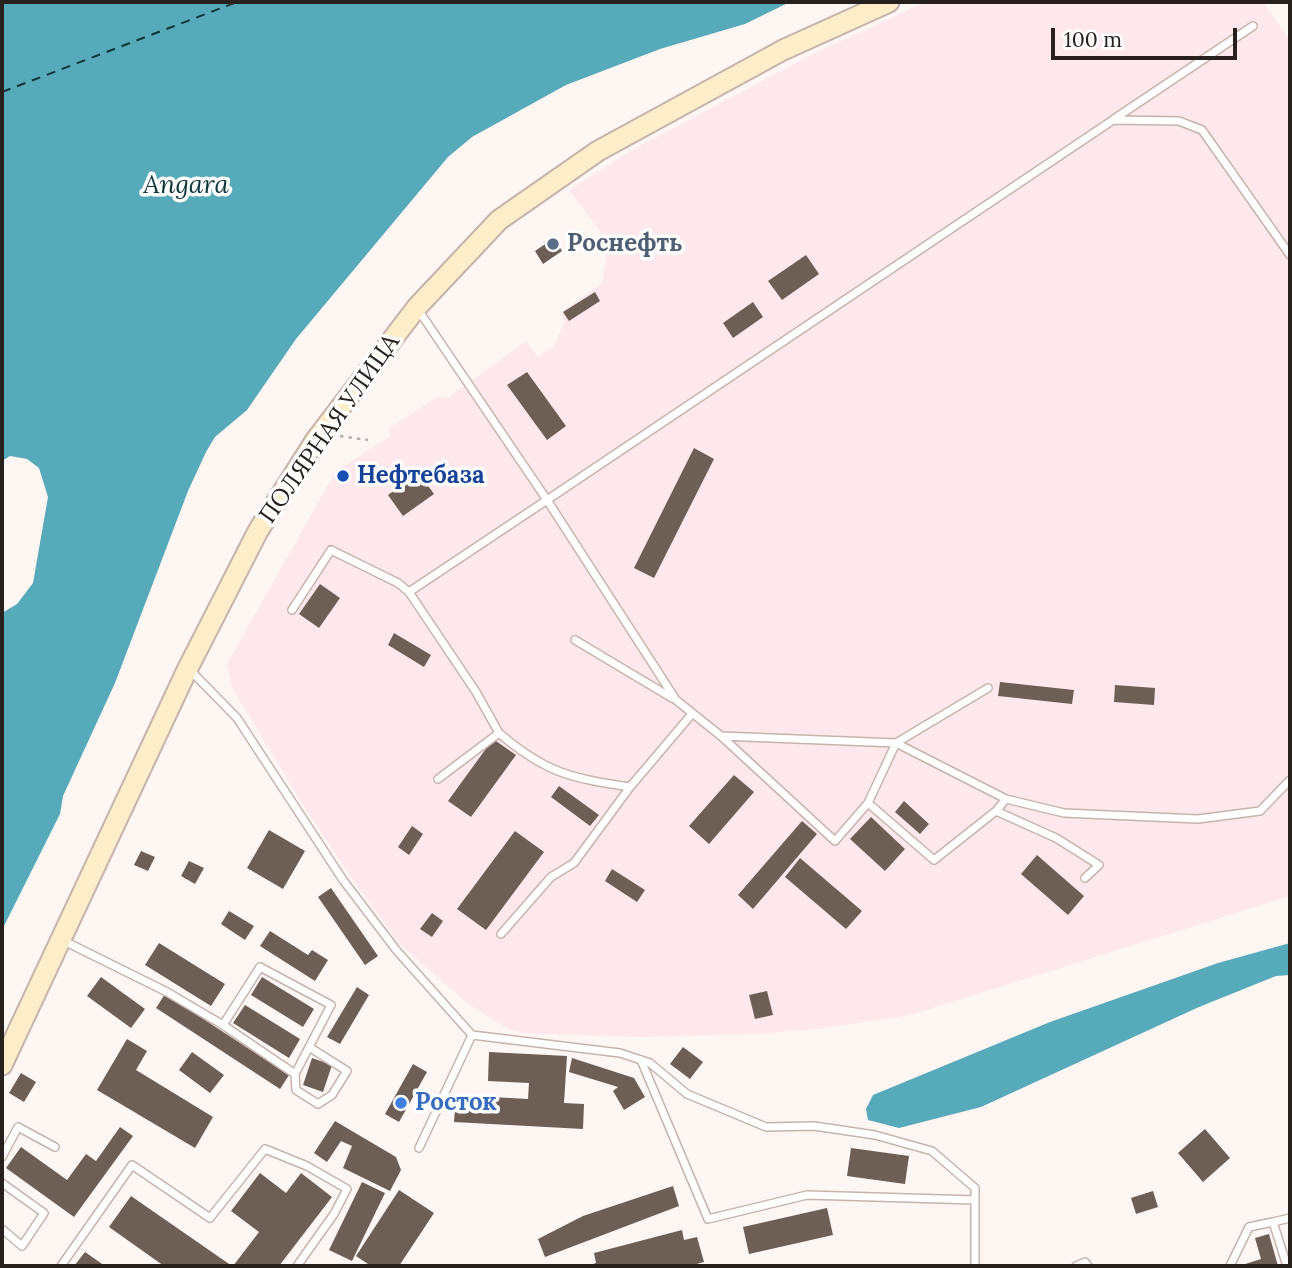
<!DOCTYPE html>
<html>
<head>
<meta charset="utf-8">
<style>
	body { margin:0 }
	#map { position:relative; width:1292px; height:1268px; overflow:hidden; background:#fef6f3; font-family:Lora,serif }
	canvas { display:block }
	.frame { position:absolute; inset:0; border:4px solid #27201d; pointer-events:none }
	.scale { position:absolute; left:1051px; top:28px; width:186px; height:32px; box-sizing:border-box; border:4px solid #27201d; border-top:0; padding-left:9px; font-size:21px; line-height:24px; white-space:nowrap; color:#27201d; -webkit-text-stroke:5px #fff; paint-order:stroke }
</style>
</head>
<body>
<div id="map">
<canvas width="1292" height="1268"></canvas>
<div class="frame"></div>
<div class="scale">100 m</div>
</div>
<script>
const c = document.querySelector('canvas').getContext('2d');
c.lineJoin = 'round';
function fill(path, color) {
  c.fillStyle = color;
  c.fill(path, 'evenodd');
}
function trace(path, color, width, dash) {
  c.strokeStyle = color;
  c.lineWidth = width;
  c.lineCap = dash ? 'butt' : 'round';
  c.setLineDash(dash || []);
  c.stroke(path);
}
function write(font, color, halo, rows, align = 'center') {
  c.font = font + ' Lora,serif';
  c.lineWidth = 7;
  c.setLineDash([]);
  c.textBaseline = 'middle';
  c.strokeStyle = halo;
  c.fillStyle = color;
  for (const [text, x, y, turn = 0] of rows) {
    c.save();
    c.translate(x, y);
    c.rotate((+turn || 0) * Math.PI / 180);
    c.textAlign = isNaN(turn) ? turn : align;
    if (halo) c.strokeText(text, 0, 0);
    c.fillText(text, 0, 0);
    c.restore();
  }
}
const industrial = new Path2D(`
	M925,2H1263L1290,40V896L910,1015L817,1029L754,1034L638,1037L524,1033L508,1029L468,1004L400,944L350,876L300,800L232,688L227,664L336,471L390,436L388,429L437,397L448,398L526,341L538,357L553,347L565,322L561,313L602,283L609,243L569,190L636,148L813,54Z`);
const water = new Path2D(`
	M2,2H790L745,24L660,49L566,85L472,137L448,157L296,339L247,410L215,437L206,452L188,491L115,683L63,796L60,814L2,930V613L17,604L33,583L48,497L39,468L27,459L10,456L2,461Z
	M1290,943V975L1276,976L1199,1007L981,1107L899,1128L868,1120L866,1109L873,1095L1050,1022L1218,963Z`);
const ferry = new Path2D(`
	M2,92L237,2`);
const building = new Path2D(`
	M554,238L562,251L543,264L535,251Z
	M806,255L819,274L782,300L768,281Z
	M595,292L600,301L569,321L563,312Z
	M753,302L763,317L733,338L723,323Z
	M527,372L566,426L547,440L507,385Z
	M694,448L714,459L654,578L634,568Z
	M419,473L434,494L403,516L388,495Z
	M320,584L340,598L319,628L299,614Z
	M394,633L431,655L424,667L388,645Z
	M1000,682L1074,690L1072,704L998,696Z
	M1115,685L1155,688L1154,705L1114,702Z
	M493,739L516,755L471,817L448,801Z
	M734,775L754,792L709,844L689,826Z
	M559,786L599,815L590,826L551,797Z
	M904,801L929,824L920,834L895,812Z
	M871,817L905,849L885,871L850,839Z
	M802,821L817,834L753,909L738,895Z
	M412,826L423,834L409,855L398,847Z
	M269,830L305,851L283,889L247,868Z
	M515,831L544,852L486,930L457,909Z
	M141,851L155,857L148,871L134,865Z
	M1037,855L1084,896L1068,915L1021,874Z
	M800,858L862,911L846,929L785,877Z
	M189,861L204,868L195,884L181,876Z
	M612,869L645,890L637,902L605,881Z
	M331,888L378,956L365,965L318,897Z
	M229,911L254,926L245,940L221,924Z
	M432,913L443,921L432,937L420,929Z
	M270,931L308,955L312,950L328,960L315,981L260,946Z
	M159,943L225,984L211,1006L145,965Z
	M101,977L145,1009L131,1028L87,996Z
	M262,977L314,1009L303,1027L251,995Z
	M357,987L369,995L340,1044L327,1037Z
	M767,991L773,1015L755,1019L749,995Z
	M165,994L289,1075L280,1089L156,1008Z
	M245,1005L300,1039L289,1058L233,1023Z
	M127,1039L147,1051L136,1070L213,1117L195,1148L97,1090Z
	M683,1047L703,1062L690,1079L670,1064Z
	M192,1052L224,1075L210,1093L179,1070Z
	M489,1052L567,1056L564,1103L584,1104L583,1129L454,1122L456,1095L528,1099L529,1083L488,1081Z
	M312,1058L332,1065L323,1092L303,1085Z
	M572,1058L634,1078L645,1097L624,1110L613,1091L618,1087L569,1072Z
	M413,1064L427,1072L399,1122L385,1114Z
	M21,1073L36,1082L24,1102L9,1093Z
	M335,1121L396,1157L401,1170L390,1191L343,1168L352,1146L341,1141L327,1162L314,1153Z
	M120,1127L133,1136L74,1217L6,1168L21,1147L67,1180L86,1154L96,1161Z
	M1205,1129L1230,1158L1203,1182L1178,1153Z
	M851,1148L909,1156L905,1184L847,1176Z
	M260,1173L286,1193L301,1173L332,1197L279,1266H233L259,1232L231,1211Z
	M362,1182L385,1193L352,1261L329,1250Z
	M673,1186L679,1206L545,1257L538,1239L583,1216Z
	M399,1190L434,1213L399,1266H371L356,1256Z
	M1153,1191L1158,1207L1136,1214L1131,1198Z
	M131,1196L232,1266H164L109,1227Z
	M827,1208L833,1235L749,1254L743,1227Z
	M682,1230L684,1240L697,1237L704,1262L689,1266H587L596,1263L594,1253Z
	M1269,1234L1278,1266H1239L1261,1259L1255,1238Z
	M85,1252L105,1266H74Z`);
const path = new Path2D(`
	M340,436L368,440`);
const service = new Path2D(`
	M1114,119L1253,26
	M417,308L547,500L1113,120L1179,121L1202,130L1290,255
	M292,610L331,550L398,583L409,592
	M575,640L672,698
	M191,671L237,718L343,880L397,951L472,1035L419,1148
	M988,688L896,743L868,803L934,860L996,811L1006,799
	M499,733C546,773 570,778 630,787
	M721,736L835,841L868,803
	M438,779L499,733L476,692L409,592L547,500L676,700L721,736L896,743L1006,799L1064,813L1198,819L1260,811L1290,780
	M996,811L1056,838L1099,865L1085,878
	M501,934L551,877L574,863L630,787L691,715
	M62,940L167,992L223,1025L260,967L331,1005L295,1074L223,1025
	M472,1035L620,1053L650,1063L687,1094L766,1127L814,1126L875,1135L932,1151L975,1188V1266
	M641,1060L708,1219L807,1195L975,1200
	M295,1074L296,1090L318,1104L332,1095L347,1071L309,1047
	M2,1157L18,1127L55,1147
	M2,1183L44,1213L22,1246L2,1229
	M61,1266L132,1165L210,1218L265,1149L307,1166L347,1189L334,1214L297,1266
	M1076,1266L1085,1262L1088,1266
	M1230,1266L1249,1227L1273,1222
	M1287,1266L1273,1222L1290,1218`);
const secondary = new Path2D(`
	M2,1065L188,668L258,531L315,441L417,307L499,220L598,151L783,50L889,2`);
const markers = [
	[553,244,7,"#5c6f8a"],
	[343,476,7,"#1a4fb4"],
	[401,1103,7,"#3f7fe0"]
];
const serviceNames = [
	["Роснефть",567,244]
];
const streetNames = [
	["ПОЛЯРНАЯ УЛИЦА",330,429,-55]
];
const transitNames = [
	["Нефтебаза",357,476]
];
const shopNames = [
	["Росток",415,1103]
];
const waterNames = [
	["Angara",186,186]
];
fill(industrial, '#fee8eb');
fill(water, '#57aab9');
trace(ferry, '#0d363d', 2, [9, 7]);
fill(building, '#6d5e56');
trace(service, '#c6b4ac', 10);
trace(secondary, '#c6b4ac', 23);
trace(path, '#b7afac', 2.5, [3.5, 5]);
trace(service, '#fff', 7);
trace(secondary, '#fdeec9', 19);
for (const [x, y, r, color] of markers) {
  const dot = new Path2D();
  dot.arc(x, y, r, 0, 2 * Math.PI);
  c.fillStyle = color;
  c.fill(dot);
  trace(dot, '#fff', 2.5);
}
write('bold 24px', '#4e5e75', '#fff', serviceNames, 'left');
write('24px', '#27201d', '#fff', streetNames);
write('bold 24px', '#164399', '#fff', transitNames, 'left');
write('bold 24px', '#366cbe', '#fff', shopNames, 'left');
write('italic 26px', '#0d363d', '#fff', waterNames);
</script>
</body>
</html>
